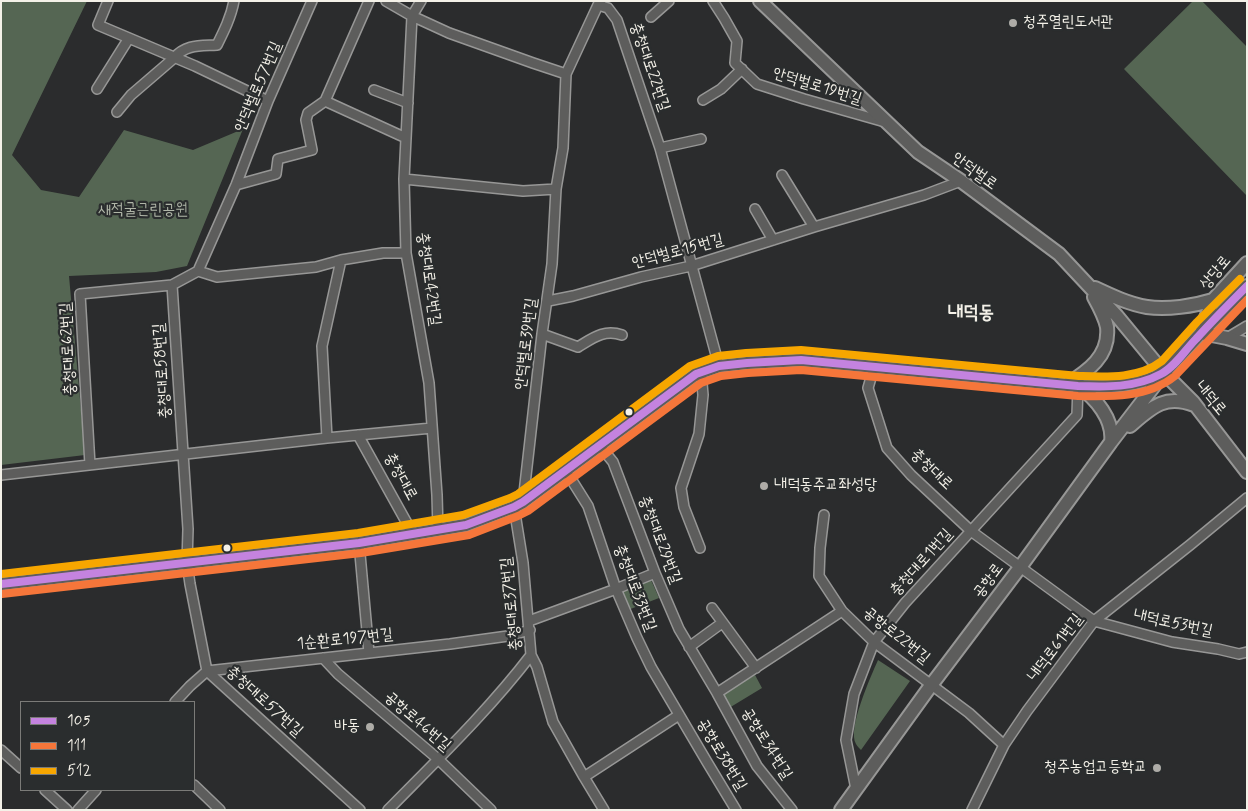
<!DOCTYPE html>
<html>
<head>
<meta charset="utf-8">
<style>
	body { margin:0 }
	#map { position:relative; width:1248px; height:811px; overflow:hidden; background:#2b2c2d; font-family:Mynerve,sans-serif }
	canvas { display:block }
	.frame { position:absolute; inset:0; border:2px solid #f4f1e8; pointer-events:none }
	.legend { position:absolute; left:20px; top:701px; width:175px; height:90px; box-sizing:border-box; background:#2a2d2e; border:1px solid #7b7b78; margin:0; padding:6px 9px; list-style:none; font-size:15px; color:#f4f1e8 }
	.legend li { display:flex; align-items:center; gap:10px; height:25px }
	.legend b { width:25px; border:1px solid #7b7b78 }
</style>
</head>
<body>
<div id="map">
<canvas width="1248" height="811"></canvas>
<div class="frame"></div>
<ul class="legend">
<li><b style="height:6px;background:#c483df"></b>105</li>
<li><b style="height:6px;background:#f5763a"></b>111</li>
<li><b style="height:6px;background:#f7a600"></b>512</li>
</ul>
</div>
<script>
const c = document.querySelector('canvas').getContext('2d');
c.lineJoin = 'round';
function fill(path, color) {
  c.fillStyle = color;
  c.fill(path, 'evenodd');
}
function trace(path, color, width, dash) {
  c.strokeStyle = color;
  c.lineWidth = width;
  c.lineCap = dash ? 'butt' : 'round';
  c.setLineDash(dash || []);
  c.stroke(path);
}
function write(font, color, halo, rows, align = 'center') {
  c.font = font + ' Mynerve,"Poor Story",sans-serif';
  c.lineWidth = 4.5;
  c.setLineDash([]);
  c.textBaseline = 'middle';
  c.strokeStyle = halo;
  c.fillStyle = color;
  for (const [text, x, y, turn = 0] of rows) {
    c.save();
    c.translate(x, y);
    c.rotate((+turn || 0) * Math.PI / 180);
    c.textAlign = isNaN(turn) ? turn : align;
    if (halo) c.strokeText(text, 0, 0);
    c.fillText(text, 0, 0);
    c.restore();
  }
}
const green = new Path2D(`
	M1,1H87L12,155L41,190L79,197L124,130L193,150L243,129L187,266L156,272L69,276L85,455L1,465Z
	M1193,1H1202L1247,47V196L1124,69Z
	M651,580L659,598L628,610L620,591Z
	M878,660L910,681L861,750C859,748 857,746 856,744C847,729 871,676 878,660Z
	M755,675L762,688L729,708L722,695Z`);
const street = new Path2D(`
	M108,1L98,25L195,66L268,101
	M386,1L412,16L449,33L533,63L566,74
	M421,1L412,16L404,179L406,253L429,383L437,495L438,530
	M713,1L724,18L737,41L735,63L757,84L804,99L885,122
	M598,5L608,8L617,20L660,148L719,366
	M651,17L669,1
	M97,89L129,38
	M374,90L408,103
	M703,100L721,89L742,69
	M325,101L406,138
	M117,112L131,95L174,58C186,44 200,46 217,45C224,31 231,17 234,1
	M660,148L701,139
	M782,175L814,227
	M404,179L523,191L556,189
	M236,185L276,174L278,159L312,150L306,120L308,113L325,101L369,1
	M755,209L773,240
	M198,271L236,185L268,101L312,1
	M172,285L188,529L187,563L190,584L207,671L360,810
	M548,301L573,296L641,277L691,266L814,227L924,195L961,181
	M542,334L578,347C593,338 604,329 622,335
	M1227,338L1247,326
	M874,367L868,388L887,448L911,475L971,531L1094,621L1172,642L1218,649L1239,654L1247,652
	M358,435L413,534
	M327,438L322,346L341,260
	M600,446L613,462L655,573L679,629L717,693L757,766L792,810
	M90,465L80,294L172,285L198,271L217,277L316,267L341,260L383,253H406
	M566,471L588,506L616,589L637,638L651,667L707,762L736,810
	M1,475L327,438L432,428
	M523,502L542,334L552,264L556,189L563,148L566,74L598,5L601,1
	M514,507L523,563L531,655L537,667L553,722L584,777L604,810
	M824,515L820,548L819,576L842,611L874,642L969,713L1004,745
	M359,543L369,653
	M700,548L684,507L681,488L699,434L703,395L701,372
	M712,608L756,668
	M529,621L616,589L655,573
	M689,647L722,623
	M323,658L338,674L438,759L491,810
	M717,693L842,611
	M175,702L190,686L207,671L450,644L508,636L530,630
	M1,750L21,768
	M584,777L679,715
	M194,785L220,810
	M856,789L846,740L854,694L874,642L905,603L1077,415L1078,386
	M45,790L67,810
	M78,810L96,790
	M388,810C437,760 489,710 531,655
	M972,810L1004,745L1027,711L1094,621L1190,545L1247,498`);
const secondary = new Path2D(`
	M760,1L918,152L961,181L1059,254L1117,316L1164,373L1193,402L1247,472
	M1095,288C1112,296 1129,304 1147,307C1167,310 1194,306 1213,300
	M1202,328L1213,300L1247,263
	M1201,333L1227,338L1247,344
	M1066,385C1088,371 1110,356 1107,327C1105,317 1099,306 1094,297
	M1078,386C1096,398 1114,420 1111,442
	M1130,426C1152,407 1165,394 1194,405
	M1,584L359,543L466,525L514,507L523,502L696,374L719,366L747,363L801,360L1078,386C1109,387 1136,387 1164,373
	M841,810L932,684L1021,566L1111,442L1164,373L1201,333L1247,286`);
const bus1 = new Path2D(`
	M1,584L359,543L466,525L514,507L523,502L696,374L719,366L747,363L801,360L1078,386C1106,387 1135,388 1161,374C1175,367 1185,350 1196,339C1212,321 1230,303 1247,286`);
const bus2 = new Path2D(`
	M2,594L361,553L469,535L518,516L528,511L701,383L721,376L748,373L801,370L1078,396C1110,397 1148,398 1175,376L1247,300`);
const bus3 = new Path2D(`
	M1,574L358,533L463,515L510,498L518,494L690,366L718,356L746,353L801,350L1079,376C1106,377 1139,379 1162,361L1197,322L1240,279`);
const markers = [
	[1013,23,5,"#aeaca7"],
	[629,412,4.5,"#f4f1e8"],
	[764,486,5,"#aeaca7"],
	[227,548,4.5,"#f4f1e8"],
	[370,727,5,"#aeaca7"],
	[1157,768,5,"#aeaca7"]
];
const poiNames = [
	["청주열린도서관",1023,23],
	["내덕동주교좌성당",774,486],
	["바동",360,727,"right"],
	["청주농업고등학교",1147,768,"right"]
];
const streetNames = [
	["충청대로22번길",649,67,71],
	["안덕벌로57번길",259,87,-67],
	["안덕벌로19번길",817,87,17],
	["안덕벌로",974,172,36],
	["안덕벌로15번길",678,252,-15],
	["상당로",1216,273,-50],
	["충청대로42번길",428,279,82],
	["안덕벌로39번길",527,344,-83],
	["충청대로62번길",69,349,-93],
	["충청대로58번길",163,371,-94],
	["내덕로",1210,399,50],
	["충청대로",931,470,44],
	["충청대로",400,477,61],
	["충청대로29번길",659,540,69],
	["충청대로1번길",922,563,-48],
	["공항로",989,581,-53],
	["충청대로33번길",634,588,69],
	["충청대로37번길",512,604,-96],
	["내덕로53번길",1173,624,12],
	["공항로22번길",896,636,39],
	["1순환로197번길",345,640,-6],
	["내덕로61번길",1056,648,-53],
	["충청대로57번길",264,702,42],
	["공항로46번길",417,722,41],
	["공항로34번길",766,744,58],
	["공항로38번길",721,755,59]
];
const parkNames = [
	["새적굴근린공원",143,211]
];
const quarterNames = [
	["내덕동",971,314]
];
fill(green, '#556653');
trace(street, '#979796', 12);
trace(secondary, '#979796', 16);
trace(street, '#5d5d5c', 9);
trace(secondary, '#5d5d5c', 12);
trace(bus1, '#c483df', 8);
trace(bus2, '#f5763a', 8);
trace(bus3, '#f7a600', 8);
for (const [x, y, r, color] of markers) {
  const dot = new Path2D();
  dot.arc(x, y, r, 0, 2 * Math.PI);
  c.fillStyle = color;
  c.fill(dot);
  trace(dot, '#2a2d2e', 2);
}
write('16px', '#f4f1e8', '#2a2d2e', poiNames, 'left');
write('16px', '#f4f1e8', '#2a2d2e', streetNames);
write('16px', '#b0b6a8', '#2a2d2e', parkNames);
write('bold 19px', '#f4f1e8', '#2a2d2e', quarterNames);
</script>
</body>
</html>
